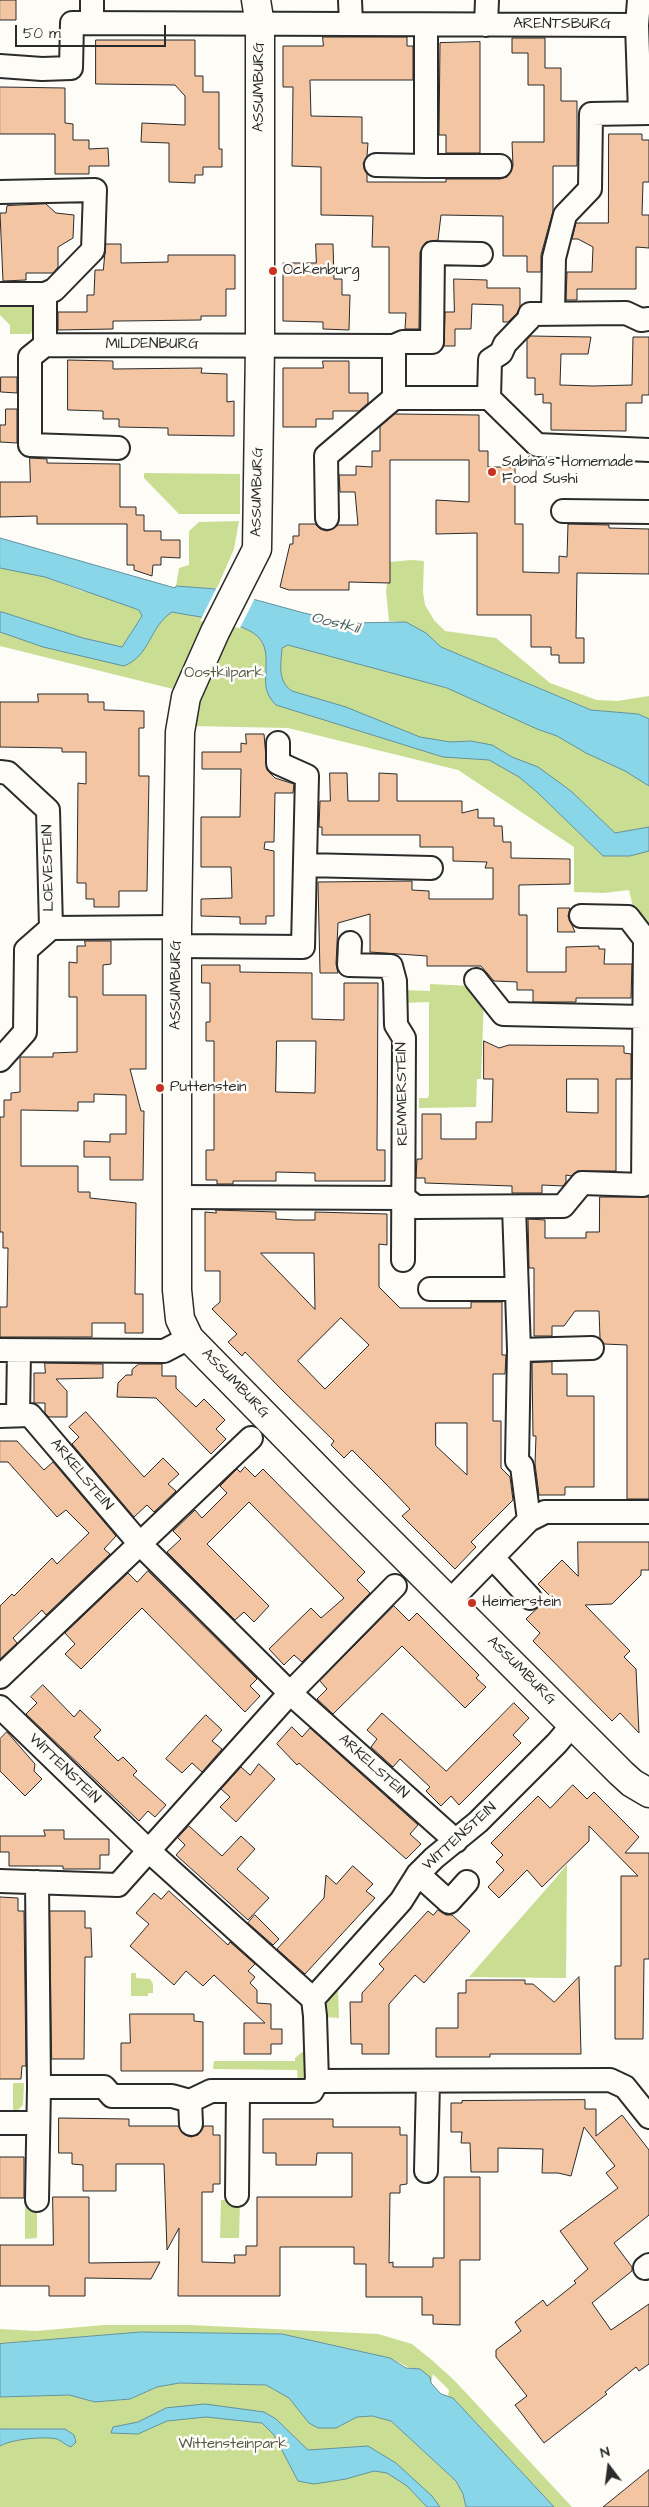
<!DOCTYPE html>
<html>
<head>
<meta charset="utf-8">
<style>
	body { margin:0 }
	#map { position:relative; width:649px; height:2507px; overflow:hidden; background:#fdfcf7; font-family:"Architects Daughter",sans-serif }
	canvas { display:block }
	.north { position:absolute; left:584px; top:2442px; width:50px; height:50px; -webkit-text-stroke:4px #fdfcf7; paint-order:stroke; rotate:345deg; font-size:14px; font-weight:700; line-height:20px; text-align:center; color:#2b2b2b }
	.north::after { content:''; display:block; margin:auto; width:18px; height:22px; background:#2b2b2b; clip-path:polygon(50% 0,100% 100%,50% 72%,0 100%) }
	.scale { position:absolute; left:15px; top:25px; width:151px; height:22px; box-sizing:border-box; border:2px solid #2b2b2b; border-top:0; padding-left:6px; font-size:15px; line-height:18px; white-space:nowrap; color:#2b2b2b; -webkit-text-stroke:4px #fdfcf7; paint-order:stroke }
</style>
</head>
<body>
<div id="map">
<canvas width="649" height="2507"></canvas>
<div class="north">N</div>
<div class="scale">50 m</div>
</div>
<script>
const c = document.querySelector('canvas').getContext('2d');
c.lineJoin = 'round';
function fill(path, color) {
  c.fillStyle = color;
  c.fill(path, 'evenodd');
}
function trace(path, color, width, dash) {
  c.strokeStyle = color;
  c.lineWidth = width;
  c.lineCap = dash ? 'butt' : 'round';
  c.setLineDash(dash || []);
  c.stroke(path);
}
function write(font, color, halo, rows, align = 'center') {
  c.font = font + ' "Architects Daughter",sans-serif';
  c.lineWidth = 5;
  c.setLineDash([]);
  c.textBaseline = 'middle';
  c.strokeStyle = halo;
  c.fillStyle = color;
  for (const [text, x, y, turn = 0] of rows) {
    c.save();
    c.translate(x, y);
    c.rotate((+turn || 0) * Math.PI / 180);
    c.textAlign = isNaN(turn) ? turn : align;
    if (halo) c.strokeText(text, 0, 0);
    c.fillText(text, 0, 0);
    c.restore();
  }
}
const green = new Path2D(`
	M0,302L35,305V329L30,334H10V325L0,315Z
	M144,473L240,474V514H179L144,478Z
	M239,521L234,549L217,588L194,589L176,586L179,568L189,565V531L199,522Z
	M411,560L424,561L423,592L425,605L434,620L445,631L496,638L550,683L597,700L617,701L649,696V719L638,714L591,710L441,647C425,632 412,622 389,621L386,591L390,562Z
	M0,566L45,577L82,591L239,623L473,691L649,781V931H639L629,890L604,893L574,892V847L458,770L288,728L192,726L173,689L0,646Z
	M430,984L472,986L484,998L481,1079H477L476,1107L419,1108V1098H428L429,1094V1002L402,1003V990L430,991Z
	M567,1864L566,1978L469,1977L555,1879Z
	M131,1973H136V1978L150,1979L153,1984V1993H148V1996H131Z
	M336,1987L338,1989L339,2018L324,2017V1998Z
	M302,2052H309V2075L302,2082H298L297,2070L213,2069L214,2061H295V2058Z
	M13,2083H24L23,2105L13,2115Z
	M221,2200H240L239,2238H220Z
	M25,2203H37V2238L25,2239Z
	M104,2325H190L378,2334L412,2344L433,2361L454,2380L572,2507H554L448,2395L449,2390L433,2374L431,2383L412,2369L390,2358L282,2334L141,2332L0,2344V2329L36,2331Z
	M179,2383L266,2385L289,2398L309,2423L336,2428L357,2417L372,2416L391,2421L456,2481L463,2494L466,2507H0V2397L69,2395L95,2402L121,2400L130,2399L157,2387Z`);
const water = new Path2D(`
	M0,538L175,588L176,586L216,589L304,613L348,623L406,622L426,633L441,647L591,710L638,714L649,719V786L625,771L586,753L557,736L537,729L447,688L288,645L282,648C281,664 277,681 292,691L346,707L420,737L450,742L471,741L492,745L512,757L538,767L571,791L615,833L649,827V851L630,856H603L537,792L519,777L489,760L443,757L276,705C265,694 265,686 266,670C266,662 267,652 263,644C254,621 194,617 172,612C149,627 151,655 124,666L43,647L0,632V612H2L83,638L122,647L142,616L139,610L45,577L0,568Z
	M141,2332L282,2334L390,2358L406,2368L420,2369L430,2377L431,2383L441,2394L453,2398L554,2507H466L463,2494L456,2481L391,2421L372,2416L357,2417L336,2428H318L309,2423L289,2398L266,2385L179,2383L157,2387L130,2399L95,2402L69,2395L0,2397V2344Z
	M205,2404L264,2412L276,2419L308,2450L368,2446L396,2463L432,2496L440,2507H427L407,2486L387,2473L374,2471L346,2479L314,2484L298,2481L274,2435L262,2423L206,2417L167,2421L138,2434L111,2433L113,2427L138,2422L166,2408Z
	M0,2429H65L74,2435L76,2442L71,2447C65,2445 62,2441 57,2439C44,2436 11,2439 0,2446Z`);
const pier = new Path2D(`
	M217,587L256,596L240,628L200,621Z`);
const building = new Path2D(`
	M0,0H16V20H0Z
	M323,37H407V46H413V80H310L311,116L362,117V143H368L367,156L363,164L367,174V182H446V179H500L507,177L513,166L512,142H544V85H528V53H512V38H545V68H561V101H577V166H553V211L541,255V272H527V256H503V216L441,215L438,240L426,242L420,252L419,329H405L406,313H389V247H372L373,216L321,215V167L292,166L293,87H283V46H323Z
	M96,40H195V76H203V92H219V149H222V167H203V175H195V183L169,182V143L141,142L142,123L185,125V96L175,85L96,84Z
	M480,42V153H446V135H439L440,43Z
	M0,87L65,88V123L73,124V140H89V149L108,148L109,166H89V174H55V134H0Z
	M609,134H642V140H649V182H643L642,215H649V248L636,247V289H577V300H566L567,272H592L593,247L578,239H572L576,223H608Z
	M46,204L56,213L74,215L73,238L58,247V267L53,273H26V280L3,281L0,213H6L7,206Z
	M106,244H121V263L168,262V255H235V289H226V316H201V320L120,321H113V329L58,330V312H87V295H94L95,270H103Z
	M316,244H333L334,279H342V295H350L349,330L323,329V322L283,321V263H316Z
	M454,279L487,280V288H520V306L517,313L508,322H503V305L472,304L471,329H455V346H444L445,312H454Z
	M531,336L591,337L588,354H561L560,385L593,386L632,385L633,337H649V395H642V403H626V431L551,430V403H543V394L535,395V378H527V340Z
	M68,360L113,361V369L202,368L201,373L227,374V402L234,401V436L168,435V428L119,427V419H103V411L68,410Z
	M323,361H349V393H368V403L359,411H333V419H316V427H283V368H323Z
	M1,377H17V393L1,392Z
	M6,409H17V443L0,442V425H5Z
	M395,414L479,415V451H488V467H515V524H523V572L559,573V556L567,557L568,524L609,525V528L649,529V574L577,573L576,638H584V663H559V655H551V647H531V615H477V533L436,534V500L469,502V460H390V583L349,582V590H289L280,587L290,544H293V536H299V524H315L320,529L327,531L338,525H358L355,492H340L339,475H356V466L372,467V451H380V427Z
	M30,458L47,459V463L120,464V507H136V515H144V531H161V540H180V558L161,557V565H153L152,576L134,570V565H127V524H37V516L0,517V482H30Z
	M38,694H88V702H104V710L144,711V728H139V776H149L147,891H119V907H94V899H86V883H77L78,783L86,784V752H62V748L0,747V702H38Z
	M246,734H264L267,770L275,778L294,784L293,793H275L274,842H265L264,849L274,851V916H266V924H240V917L201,916V899L232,898L231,867H201V817H240L241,769H202V752H241V743L246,744Z
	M330,773H347L348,801H379V773L397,774V801H462V813L478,809V818H494V826H502L503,842H511V858L570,859V884L519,885V915H527V972H566V947L599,946V949H605L604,964H632L631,998H576V1002H533V990H517V982L494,981L481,966H427V956L370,952V914L338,923L336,964L338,973H320L318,882L412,881V890L429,891V899H493V868H485L487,862L453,861V847H420V835H322V827H319L320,801H330Z
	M558,908H570L568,916L575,932H558Z
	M85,941H111V964L103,965V995H146V1069H130L141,1111H144L143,1180H110V1157H84V1141L110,1142V1134H126V1095L94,1094V1102H78V1111L21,1110V1166H78V1192H90V1198L136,1203L135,1294H143V1333H125V1323H92V1337H0V1307H7L8,1248H3V1232H0V1117H4V1100H11V1093L20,1092V1057H53V1053L77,1052V997H69V962L77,963V946H85Z
	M202,965H240V972L312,973V1019L344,1020V983H378L377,1150H385V1181H315V1173L276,1172V1181H233V1184H217V1180H206V1150H214V1041H206V1022H210V983H202ZM277,1041H316L315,1093L276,1092Z
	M484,1041L499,1048L509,1045L624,1046V1053L631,1054V1079H616V1171H577L571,1176L566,1175V1182L563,1186L542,1185V1193H512V1186L425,1183V1178H416L417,1159H422V1114H441V1139H476V1122H492L493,1079H484ZM567,1079H598V1113L567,1112Z
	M600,1197H649V1499H627V1345L604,1344L600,1338L599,1311H575L564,1326H552V1336H534V1268H529L528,1219L545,1220V1238H586V1232H599Z
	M216,1210L276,1212V1219L295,1220H315V1212L387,1214V1245L379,1244V1287L400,1308H471V1302H502V1355H506L505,1374H493V1421H501V1468L510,1477L513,1500L471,1542L476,1547L455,1569L402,1516L410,1509L385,1483L352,1450L344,1458L331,1445L334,1441L281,1389L245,1352L242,1356L228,1342L237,1334L212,1309L220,1302V1271H205V1212L216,1213ZM261,1253H314L315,1309ZM341,1318L369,1345L325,1389L298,1361ZM436,1423H467V1475L436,1446Z
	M552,1362V1374H567V1396H594V1487H565V1495H539L535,1464L536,1436H533L532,1363Z
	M45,1363L103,1364V1378L56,1379L67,1391V1417H49L45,1413V1403H34V1373H45Z
	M139,1364H162V1376H176V1388L196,1407L204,1399L225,1420L216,1429L226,1439L211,1454L156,1398L117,1397L118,1383L126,1375H132V1370Z
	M86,1412L144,1477L163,1458L179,1474L168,1484L176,1491L154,1512L147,1505L134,1517L72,1444L79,1437L69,1427Z
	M0,1441H17L44,1470L53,1462L116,1536L104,1549L110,1554L46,1615L42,1610L13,1638L17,1643L0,1659V1606L12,1594L14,1596L52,1558L57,1564L89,1533L66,1510L57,1517L8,1462H0Z
	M245,1467L255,1477L263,1469L365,1572L357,1580L370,1593L302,1662L294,1655L284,1665L269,1649L311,1608L321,1618L344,1598L249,1502L207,1544L269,1606L254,1622L244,1612L235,1620L167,1552L181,1539L173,1531L195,1510L202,1518L227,1493L220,1486L237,1469L240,1472Z
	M578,1542H649V1570H641V1575L612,1604L585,1605L630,1651L624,1657L636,1669L639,1733L620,1713L612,1721L533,1641L540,1633L526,1619L550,1596L538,1584L562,1560L578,1576Z
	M148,1571L257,1679L250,1686L260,1696L245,1712L142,1608L81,1669L65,1654L75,1644L65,1633L128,1573L137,1582Z
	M394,1606L409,1621L417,1613L479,1675L476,1678L486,1687L465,1708L402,1646L333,1714L317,1699L327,1689L320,1681Z
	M43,1685L74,1717L80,1710L101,1730L94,1737L118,1761L123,1757L137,1771L133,1775L166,1805L155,1817L148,1811L139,1821L26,1714L37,1703L31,1697Z
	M514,1703L529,1718L513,1735L521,1743L459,1805L451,1796L441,1806L426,1791L430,1787L400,1759L393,1767L371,1747L377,1739L367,1730L382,1713L446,1771Z
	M206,1715L222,1730L212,1741L222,1749L202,1772L192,1763L182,1773L166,1759Z
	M292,1727L302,1737L310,1728L418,1825L410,1834L421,1844L406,1859L299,1763L297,1765L277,1744Z
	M7,1732L35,1764L34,1771L42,1779L25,1796L0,1771V1739Z
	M259,1764L275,1779L236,1822L220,1807L230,1797L221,1789L241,1767L250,1775Z
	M573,1785L587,1799L594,1792L639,1837L625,1853H649V1959H644L643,2039H615V1966H621V1876H638L589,1826V1841L542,1887L527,1870L499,1898L488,1887L504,1870L496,1862L503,1855L491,1843L538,1796L550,1808Z
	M189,1826L222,1856L241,1836L255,1849L237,1869L269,1898L248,1920L176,1855L185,1845L178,1838Z
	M44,1830H64V1839H109V1855H100V1869H63V1866H9V1852H0V1836H45Z
	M353,1866L373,1884L366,1891L375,1898L305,1974L277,1949L324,1898L326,1875L336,1884Z
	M169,1891L228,1945L230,1942L255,1964L248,1971L255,1977L250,1983L257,1990V2003L271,2004V2029H282V2044H271V2054H244V2023H265L214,1975L203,1986L186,1971L174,1985L130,1946L149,1924L136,1913L154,1893L161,1899Z
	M0,1897L18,1898V1911H24L26,2066H22L21,2079H0Z
	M438,1910L446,1915H452L470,1931L424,1983L415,1975L389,2004V2054H362V2044H351L350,2002H362V1993L384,1969L379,1964L428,1911L433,1915Z
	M50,1911H85V1928H91L92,1957H85L84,2059H52Z
	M255,1915L279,1939L273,1945L248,1923Z
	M579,1977L581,2054H490V2057H436V2028H458V1993H466V1980H525V1984H533L554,2002Z
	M130,2014H194V2021L203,2022V2071H121V2043H130Z
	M585,2100V2109H596V2136L622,2115L649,2150V2215L614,2243L632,2267V2271L592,2303L611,2330L649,2304V2364L639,2371L636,2367L605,2392L607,2394L544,2443L515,2405L527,2396L496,2357V2350L521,2331L515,2322L543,2300L547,2306L576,2283L574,2281L588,2269L560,2231L618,2188L606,2173L615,2166L584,2127L571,2176L558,2173H542L543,2149L498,2148V2172H471L470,2143H461L462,2132H451V2103H462V2101Z
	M59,2118L129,2119V2126H178L185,2135L191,2137L198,2135L204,2126H213V2135H220V2184H213V2192H202V2262L235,2263L234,2255H246V2246H257V2197H352V2153H317L316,2165H276V2153H263V2119H333V2127H400V2135H407V2184L400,2185V2193H390L389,2263L393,2262V2267H433V2258H444V2177H480V2260H460V2325L433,2324V2315H422V2297H366V2264H354V2247H280V2296H178L179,2228L167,2250L164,2164H116V2191H83V2165L72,2164V2153H59Z
	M0,2157H24V2198H0Z
	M53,2197H89V2263L160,2262L151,2279L85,2278V2296H49V2286H0V2245H53Z
	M649,2470V2507H603L624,2490Z`);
const street = new Path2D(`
	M92,0V23
	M351,24L637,25L640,113
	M486,25L487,0
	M637,25L639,0
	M0,66L42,69L71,68L72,23L351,24L350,0
	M376,165L426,166V25
	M426,166H500
	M0,192L95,190L93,250L54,290L45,294
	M0,294H45V345L394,346V398H489L537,445L649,450
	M553,313L554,258L565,215L590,189L591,114L649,113
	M45,345L30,357V445L118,448
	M394,346L403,342H432L433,253L481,254
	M489,398L490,360L501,353L505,344L529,319L530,314L626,313L641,320L649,319
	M563,511L649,512
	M327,518L326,456L394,398
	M0,772L8,773L48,810L51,928L26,950L25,1032L0,1060
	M305,865L431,868
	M51,928L177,927
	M350,943L349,965L391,966L395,981L396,1025L404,1038L403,1260
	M178,946L303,947L307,776L278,763V743
	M476,980L503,1014L644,1017
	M177,1197L404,1198L416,1207L563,1206L582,1183L643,1185L645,939L628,917L581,916
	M514,1207L519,1350L517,1461L522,1466L529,1520
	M430,1289H517
	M0,1350L164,1351L189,1338
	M519,1350L592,1348
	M18,1415L19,1351
	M0,1416L30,1415L140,1544L290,1693L456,1841
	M493,1558L530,1598
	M450,1601L529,1520L545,1512H649
	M0,1677L251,1438
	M0,1707L149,1851L313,1999L401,1901L418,1874L434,1858L478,1822L557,1743L573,1724
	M418,1874L449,1902L467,1882
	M0,1881L118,1885L290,1693L395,1586
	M313,1999L315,2016L317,2081
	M39,2087H104L112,2096H172L190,2101L211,2091H312L317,2081L610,2080L625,2087L649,2117
	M190,2101L191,2124
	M0,2123H38
	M426,2171L428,2081
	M237,2195L238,2091
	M37,2200L39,2087L37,1882
	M645,2268L649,2265`);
const secondary = new Path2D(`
	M256,0L260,25V345L257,549L215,632L186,697L180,732L177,927V1290L180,1319L189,1338L342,1494L621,1773L632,1783L649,1793`);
const markers = [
	[273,271,5,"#c8321e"],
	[492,472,5,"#c8321e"],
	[160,1088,5,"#c8321e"],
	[472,1603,5,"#c8321e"]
];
const streetNames = [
	["ARENTSBURG",562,25],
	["ASSUMBURG",260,87,-90],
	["MILDENBURG",152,345],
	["ASSUMBURG",258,492,-89],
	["LOEVESTEIN",49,868,-91],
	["ASSUMBURG",177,985,-90],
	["REMMERSTEIN",403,1094,-91],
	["ASSUMBURG",235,1384,46],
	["ARKELSTEIN",81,1475,50],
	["ASSUMBURG",521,1671,45],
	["ARKELSTEIN",373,1767,42],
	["WITTENSTEIN",64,1769,44],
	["WITTENSTEIN",460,1837,-42]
];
const poiNames = [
	["Ockenburg",283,271],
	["Sabina's Homemade",502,463],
	["Food Sushi",502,480],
	["Puttenstein",170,1088],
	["Heimerstein",482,1603]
];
const parkNames = [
	["Oostkilpark",224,674],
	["Wittensteinpark",233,2445]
];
const waterNames = [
	["Oostkil",335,624,14]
];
fill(green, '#cade93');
fill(water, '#89d6e8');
trace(water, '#63929c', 1);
fill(pier, '#fdfcf7');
fill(building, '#f3c5a2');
trace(building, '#2b2b2b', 1);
trace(street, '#2b2b2b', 26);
trace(secondary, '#2b2b2b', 31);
trace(street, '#fdfcf7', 22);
trace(secondary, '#fdfcf7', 28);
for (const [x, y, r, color] of markers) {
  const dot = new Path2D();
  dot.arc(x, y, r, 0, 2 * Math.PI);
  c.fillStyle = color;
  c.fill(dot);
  trace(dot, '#fdfcf7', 2);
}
write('15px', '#2b2b2b', '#fdfcf7', streetNames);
write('15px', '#2b2b2b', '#fdfcf7', poiNames, 'left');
write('15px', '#535845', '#fdfcf7', parkNames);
write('italic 16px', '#475e64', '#fdfcf7', waterNames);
</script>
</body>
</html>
